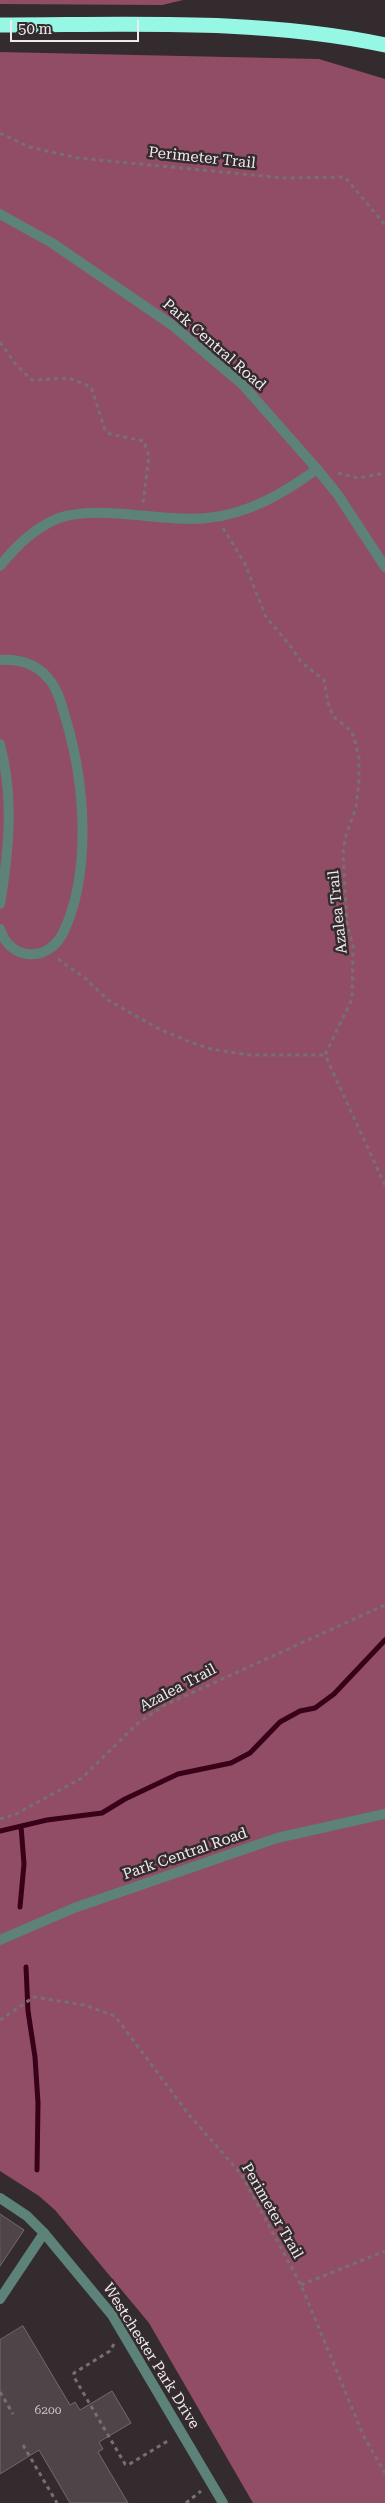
<!DOCTYPE html>
<html>
<head>
<meta charset="utf-8">
<style>
	body { margin:0 }
	#map { position:relative; width:385px; height:2503px; overflow:hidden; background:#342b2e; font-family:"Roboto Serif",serif }
	canvas { display:block }
	.scale { position:absolute; left:10px; top:20px; width:129px; height:22px; box-sizing:border-box; border:2px solid #f0eaec; border-top:0; padding-left:6px; font-size:15px; line-height:18px; white-space:nowrap; color:#f0eaec; -webkit-text-stroke:4px #342b2e; paint-order:stroke }
</style>
</head>
<body>
<div id="map">
<canvas width="385" height="2503"></canvas>
<div class="scale">50 m</div>
</div>
<script>
const c = document.querySelector('canvas').getContext('2d');
c.lineJoin = 'round';
function fill(path, color) {
  c.fillStyle = color;
  c.fill(path, 'evenodd');
}
function trace(path, color, width, dash) {
  c.strokeStyle = color;
  c.lineWidth = width;
  c.lineCap = dash ? 'butt' : 'round';
  c.setLineDash(dash || []);
  c.stroke(path);
}
function write(font, color, halo, rows, align = 'center') {
  c.font = font + ' "Roboto Serif",serif';
  c.lineWidth = 5;
  c.setLineDash([]);
  c.textBaseline = 'middle';
  c.strokeStyle = halo;
  c.fillStyle = color;
  for (const [text, x, y, turn = 0] of rows) {
    c.save();
    c.translate(x, y);
    c.rotate((+turn || 0) * Math.PI / 180);
    c.textAlign = isNaN(turn) ? turn : align;
    if (halo) c.strokeText(text, 0, 0);
    c.fillText(text, 0, 0);
    c.restore();
  }
}
const forest = new Path2D(`
	M0,0H183L162,5L0,4Z
	M0,52L319,59L385,79V2503H253L149,2323L55,2210L39,2196L0,2171Z`);
const stream = new Path2D(`
	M0,1831L47,1820L102,1813L125,1799L178,1774L231,1763L250,1753L280,1722L300,1711L315,1708L334,1694L385,1640
	M20,1907L24,1864L21,1826
	M26,1967L28,2011L35,2057L38,2103L37,2170`);
const building = new Path2D(`
	M0,2214L24,2230L0,2266Z
	M23,2326L70,2405L75,2402L80,2410L112,2391L131,2423L99,2442L103,2449L98,2452L128,2503H70L39,2450L0,2474V2340Z`);
const path = new Path2D(`
	M0,133L29,147L78,158L284,178L345,177L385,225
	M0,342L17,366L32,380L69,378L91,387L105,430L110,434L144,441L149,457L143,503
	M338,473L358,478L385,473
	M223,528L245,564L266,617L289,644L301,662L324,680L329,707L334,717L351,731L354,737L359,758V780L356,808L345,838L343,854L347,923L353,946L352,999L325,1055L385,1185
	M58,959L85,978L108,1000L159,1029L190,1042L211,1049L249,1055H325
	M0,1819L16,1814L82,1778L138,1723L165,1705L385,1605
	M0,2020L34,1997L84,2005L115,2016L190,2116L241,2174L301,2285L364,2437L385,2473
	M301,2285L385,2251
	M114,2344L110,2351L74,2373V2377L125,2464L128,2465L166,2442L171,2441
	M0,2392L13,2414
	M23,2445L57,2503
	M186,2503L201,2491`);
const lane = new Path2D(`
	M0,566C15,547 36,527 59,518C100,504 162,523 207,518C249,514 284,493 317,469
	M0,660C18,659 36,664 48,678C58,689 62,706 66,720C85,783 92,872 63,933C48,963 10,961 0,929
	M0,744C14,798 9,850 0,904
	M0,2198L27,2216L44,2233L0,2299`);
const street = new Path2D(`
	M0,214L52,243L172,325L243,385L317,469L338,495L385,567
	M0,1940L74,1908L277,1838L385,1814
	M44,2233L112,2315L223,2503`);
const highway = new Path2D(`
	M0,25C129,25 258,18 385,45`);
const numberNames = [
	["6200",48,2410]
];
const streetNames = [
	["Perimeter Trail",202,158,6],
	["Park Central Road",214,345,41],
	["Azalea Trail",338,912,-96],
	["Azalea Trail",178,1688,-28],
	["Park Central Road",185,1854,-19],
	["Perimeter Trail",272,2211,60],
	["Westchester Park Drive",151,2356,58]
];
fill(forest, '#914d65');
trace(stream, '#39001a', 5);
fill(building, '#4f4548');
trace(building, '#74696c', 1);
trace(path, '#776f72', 3, [4, 4]);
trace(lane, '#5d827a', 10);
trace(street, '#5d827a', 10);
trace(highway, '#96f7e5', 15);
write('12px', '#c8c1c3', null, numberNames);
write('15px', '#f0eaec', '#342b2e', streetNames);
</script>
</body>
</html>
